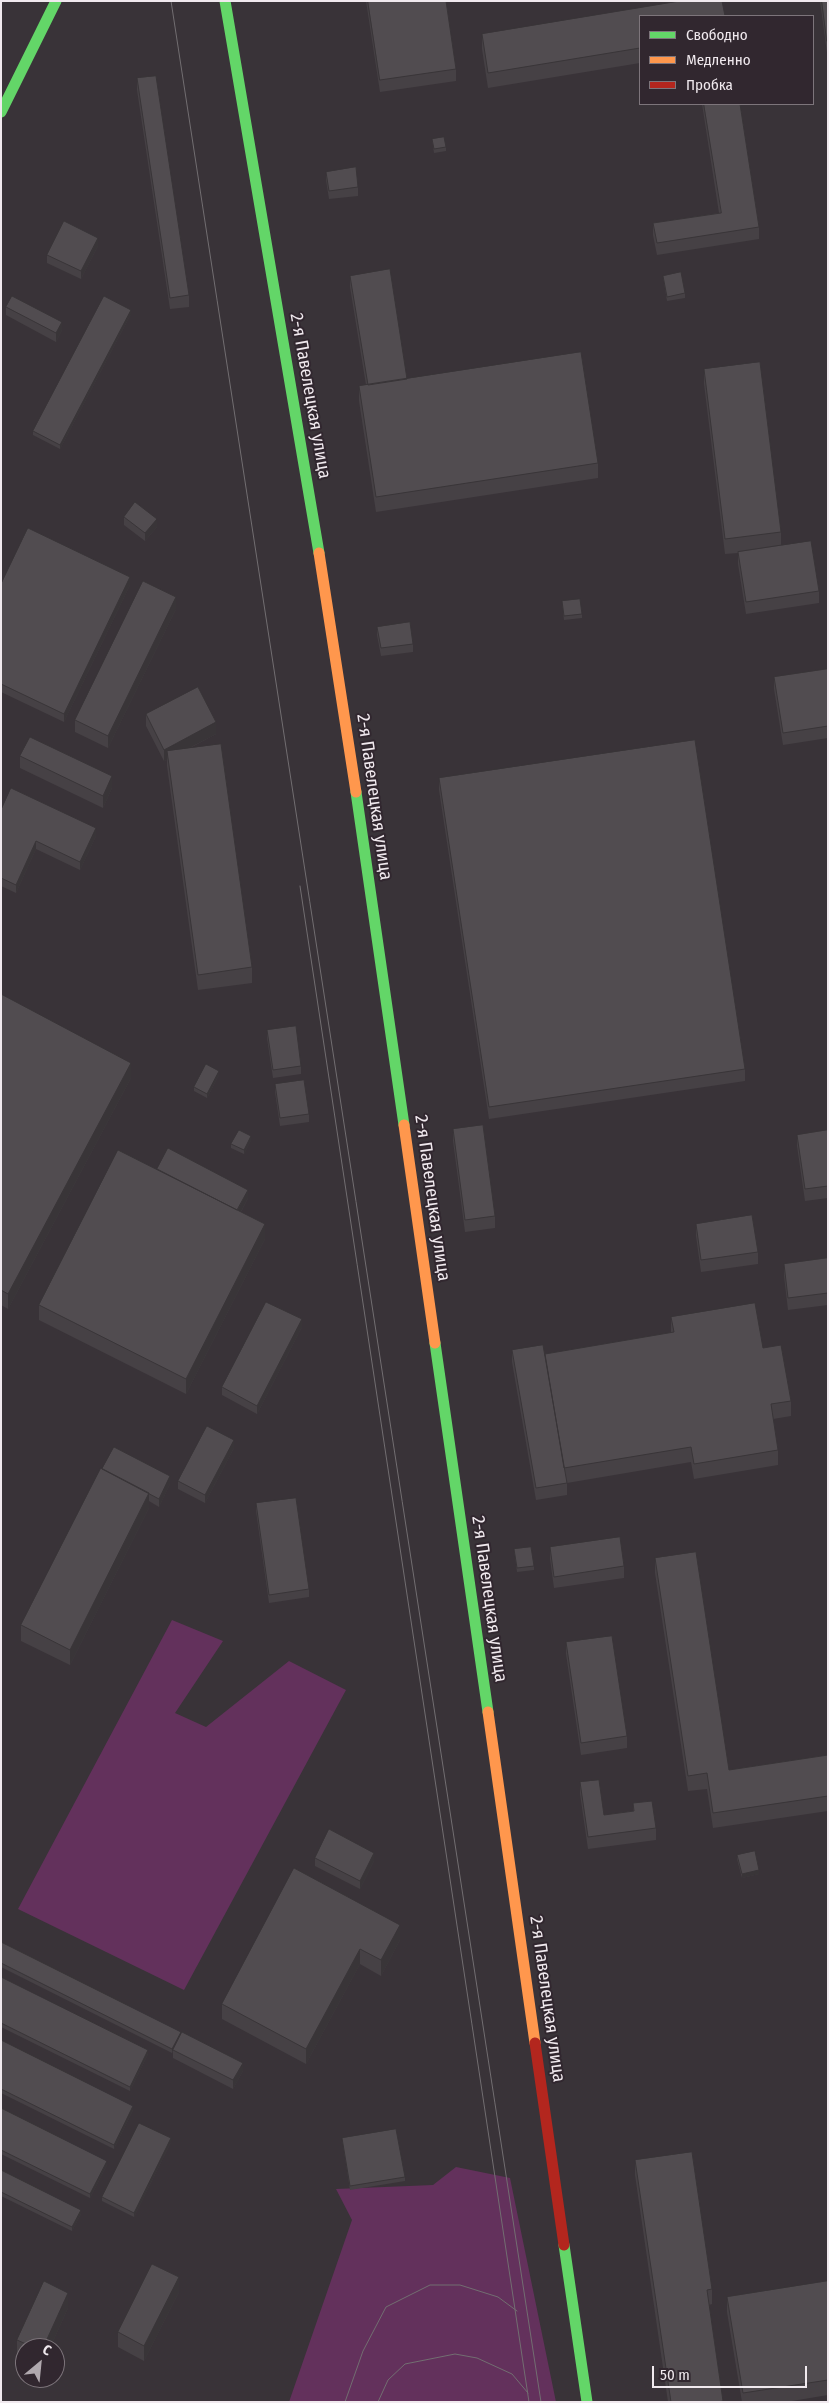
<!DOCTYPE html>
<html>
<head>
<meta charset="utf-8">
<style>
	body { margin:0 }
	#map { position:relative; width:829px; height:2403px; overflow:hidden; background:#393338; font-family:"Fira Sans Condensed",sans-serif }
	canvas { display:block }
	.frame { position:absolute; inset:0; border:2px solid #f0e9ee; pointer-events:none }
	.legend { position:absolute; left:639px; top:15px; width:175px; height:90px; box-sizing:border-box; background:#31272f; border:1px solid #7d757b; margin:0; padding:6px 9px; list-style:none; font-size:15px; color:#f0e9ee }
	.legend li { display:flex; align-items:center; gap:10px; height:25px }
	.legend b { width:25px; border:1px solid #7d757b }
	.north { position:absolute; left:15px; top:2338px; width:50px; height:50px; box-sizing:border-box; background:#31272f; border:1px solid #7d757b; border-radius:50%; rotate:28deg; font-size:14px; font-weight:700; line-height:20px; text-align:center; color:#f0e9ee }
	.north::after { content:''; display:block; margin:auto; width:18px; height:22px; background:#b0a9ae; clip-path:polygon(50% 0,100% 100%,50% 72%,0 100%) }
	.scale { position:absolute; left:652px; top:2366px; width:155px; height:22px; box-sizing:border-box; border:2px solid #f0e9ee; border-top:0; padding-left:6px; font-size:15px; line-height:18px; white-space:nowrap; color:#f0e9ee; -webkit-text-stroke:4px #31272f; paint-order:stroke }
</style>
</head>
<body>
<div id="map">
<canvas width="829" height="2403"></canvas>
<div class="frame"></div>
<ul class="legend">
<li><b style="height:6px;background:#63d668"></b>Свободно</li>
<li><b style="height:6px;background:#ff974d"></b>Медленно</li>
<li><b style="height:6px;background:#b3261e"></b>Пробка</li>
</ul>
<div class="north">С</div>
<div class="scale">50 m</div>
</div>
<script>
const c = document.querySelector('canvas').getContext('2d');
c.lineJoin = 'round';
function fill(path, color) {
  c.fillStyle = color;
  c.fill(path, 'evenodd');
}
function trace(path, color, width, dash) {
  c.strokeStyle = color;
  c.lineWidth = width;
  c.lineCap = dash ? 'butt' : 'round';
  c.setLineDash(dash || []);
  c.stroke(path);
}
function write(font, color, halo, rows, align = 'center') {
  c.font = font + ' "Fira Sans Condensed",sans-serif';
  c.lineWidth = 4;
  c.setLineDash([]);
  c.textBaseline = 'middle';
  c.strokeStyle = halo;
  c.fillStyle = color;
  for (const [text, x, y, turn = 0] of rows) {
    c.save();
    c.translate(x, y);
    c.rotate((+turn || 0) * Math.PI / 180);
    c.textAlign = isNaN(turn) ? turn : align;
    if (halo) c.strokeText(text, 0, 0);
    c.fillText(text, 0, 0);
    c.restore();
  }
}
const green = new Path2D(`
	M172,1620L223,1641L175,1713L206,1727L289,1661L346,1690L184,1990L18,1909Z
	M456,2167L510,2178L556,2402H289L352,2220L336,2189L433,2185Z`);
const fast = new Path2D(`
	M225,1L319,553
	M1,112L56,1
	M356,792L404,1125
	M435,1343L488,1712
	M564,2245L587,2402`);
const slow = new Path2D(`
	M319,553L356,792
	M404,1125L435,1343
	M488,1712L535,2043`);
const jam = new Path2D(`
	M535,2043L564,2245`);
const tram = new Path2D(`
	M171,1L541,2402
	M300,886L529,2402
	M345,2402L363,2351L386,2307L430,2285H460L498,2297L517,2311
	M378,2402L388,2380L405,2364L455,2354L477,2358L512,2374L528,2393`);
const wall = new Path2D(`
	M366,1H446L456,69V81L380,92Z
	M820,1H828V53H827Z
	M640,16V63L488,88L482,49V34Z
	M137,78L189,295V307L170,309L137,90Z
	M702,104H740L759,227V239L657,255L653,235V223L719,213Z
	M432,139L446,147V151L434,153Z
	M326,172L358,187V196L329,199L326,180Z
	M98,246L81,279L47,263V255Z
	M350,276L407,379L598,463V478L376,512L359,401V386L366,385L350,287Z
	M663,276L685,293V298L667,301Z
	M6,307L62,330L56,342L6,315Z
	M131,314L60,449L33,435V431Z
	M704,369L781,532V545L819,591V603L746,614L738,564V553L725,554L704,384Z
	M124,517L157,527L145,541L124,525Z
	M1,584L130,585L64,722L1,692Z
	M562,601L582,614V618L564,620Z
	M176,609L108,748L75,732V720Z
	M377,627L413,644V652L381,656L377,635Z
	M828,669V738L783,745L774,689V677Z
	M146,714L216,734L190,748L252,967V983L198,990L167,766V760L164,761L146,726Z
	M20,756L112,788L103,808L20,768Z
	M439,778L745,1069V1081L489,1119L439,790Z
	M1,810L96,836L80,870L36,849L16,893L1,886Z
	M1,994L131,1078L8,1309L1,1305Z
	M267,1030L301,1066V1074L273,1078L267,1038Z
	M219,1075L207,1098L194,1091V1087Z
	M275,1084L309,1114V1122L280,1126L275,1092Z
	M453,1129L495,1216V1228L465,1232L453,1141Z
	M828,1130V1198L805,1201L797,1146V1135Z
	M251,1140L244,1154L231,1148V1144Z
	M157,1169L248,1198L241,1212L265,1239L186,1394L39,1320V1305Z
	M696,1224L758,1252V1264L701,1272L696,1236Z
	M828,1258V1305L788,1310L784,1276V1264Z
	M671,1317L763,1348L791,1401V1416L773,1419L778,1450V1465L694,1479L691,1462L567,1483V1495L536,1500L512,1362V1350L545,1357L671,1333Z
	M302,1327L257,1414L222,1395V1387Z
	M234,1448L205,1503L178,1489V1481Z
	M101,1468L170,1484L159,1507L149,1501V1508L70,1665L21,1641V1625Z
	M256,1503L309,1589V1597L269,1603L256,1511Z
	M550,1547L624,1566V1578L554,1588L550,1559Z
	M514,1549L534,1566V1570L517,1572Z
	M655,1558L729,1770L828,1755V1811L713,1828L707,1789L688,1791L655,1573Z
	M566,1642L627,1736V1748L581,1755L566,1654Z
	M580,1782L604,1815L633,1811V1803L656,1828V1840L588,1849L580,1794Z
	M737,1855L759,1874L742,1878L737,1859Z
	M315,1858L374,1861L360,1889L315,1866Z
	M294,1868L400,1940L381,1976L360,1964L306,2064L222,2019V2004Z
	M1,1942L181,2034L243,2071L233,2089L173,2058V2051L172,2053L1,1967Z
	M1,1977L148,2054L130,2091L1,2027Z
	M1,2040L133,2110L114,2149L1,2093Z
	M1,2108L107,2165L90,2198L1,2154Z
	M342,2138L405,2177V2181L350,2190Z
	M171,2142L134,2217L102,2201V2197Z
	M635,2160L712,2289V2304L709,2305L723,2402H668L635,2175Z
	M1,2170L81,2214L72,2231L1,2196Z
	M828,2281V2395L786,2402H742L727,2312V2297Z
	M179,2292L144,2361L118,2347V2332Z
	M68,2308L50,2348H25V2359L17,2355V2340Z`);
const shadedWall = new Path2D(`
	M98,238V246L81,279V271Z
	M131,310V314L60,449V445Z
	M62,322V330L56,342V333Z
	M157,519V527L145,541V533Z
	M130,577V585L64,722V714Z
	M176,597V609L108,748V736Z
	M216,722V734L168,759L167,751V760L164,761V750Z
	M112,776V788L103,808V796Z
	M96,828V836L80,870V862Z
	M36,841V849L16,893V885Z
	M131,1063V1078L8,1309V1294Z
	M219,1071V1075L207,1098V1094Z
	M251,1136V1140L244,1154V1150Z
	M248,1190V1198L235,1223V1215Z
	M265,1224V1239L186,1394V1379Z
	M302,1319V1327L257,1414V1406Z
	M234,1440V1448L205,1503V1495Z
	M170,1476V1484L159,1507V1499Z
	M149,1493V1508L70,1665V1650Z
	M374,1853V1861L360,1889V1881Z
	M759,1870V1874L742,1878V1874Z
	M400,1925V1940L381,1976V1960Z
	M360,1949V1964L306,2064V2049Z
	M181,2032V2036L173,2050L172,2053V2049Z
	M148,2050V2054L130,2091V2087Z
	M243,2063V2071L233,2089V2080Z
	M133,2106V2110L114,2149V2145Z
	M171,2138V2142L134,2217V2213Z
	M107,2161V2165L90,2198V2194Z
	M81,2210V2214L72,2231V2227Z
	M179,2277V2292L144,2361V2346Z
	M68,2293V2308L50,2348H43Z`);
const building = new Path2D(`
	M368,1H446L456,69L380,80Z
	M680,1H722L725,16H640V48L488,73L482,34Z
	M822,1H828V41H827Z
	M156,76L189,295L170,298L137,78Z
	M704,104H740L759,227L657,243L653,223L721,213Z
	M444,137L446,147L434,149L432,139Z
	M356,167L358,187L329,191L326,172Z
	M64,221L98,238L81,271L47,255Z
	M390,269L407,379L368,385L350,276Z
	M681,272L685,293L667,297L663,276Z
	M12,296L62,322L56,333L6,307Z
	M104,296L131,310L60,445L33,431Z
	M581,352L598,463L376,497L359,386Z
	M760,362L781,532L725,539L704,369Z
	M135,502L157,519L145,533L124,517Z
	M28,528L130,577L64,714L1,684V584Z
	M811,541L819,591L746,602L738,552Z
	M143,581L176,597L108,736L75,720Z
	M580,599L582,614L564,616L562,601Z
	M410,622L413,644L381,648L377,627Z
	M828,669V726L783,733L774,677Z
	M198,687L216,722L164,750L146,714Z
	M30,737L112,776L103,796L20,756Z
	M695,740L745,1069L489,1107L439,778Z
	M221,744L252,967L198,975L167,751Z
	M11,788L96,828L80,862L36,841L16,885L1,878V810Z
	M1,994L131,1063L8,1294L1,1290Z
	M296,1026L301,1066L273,1070L267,1030Z
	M206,1064L219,1071L207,1094L194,1087Z
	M304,1080L309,1114L280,1118L275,1084Z
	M483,1125L495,1216L465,1220L453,1129Z
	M239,1130L251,1136L244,1150L231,1144Z
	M828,1130V1186L805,1189L797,1135Z
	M168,1148L248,1190L237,1210L157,1169Z
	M118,1150L265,1224L186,1379L39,1305Z
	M752,1215L758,1252L701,1260L696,1224Z
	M828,1258V1293L788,1298L784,1264Z
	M266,1302L302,1319L257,1406L222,1387Z
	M755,1303L763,1348L781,1345L791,1401L771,1404L778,1450L694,1464L691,1447L564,1468L545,1354L674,1332L671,1317Z
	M543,1345L567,1483L536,1488L512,1350Z
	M207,1426L234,1440L205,1495L178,1481Z
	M114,1447L170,1476L159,1499L102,1469Z
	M101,1468L149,1493L70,1650L21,1625Z
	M296,1498L309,1589L269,1595L256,1503Z
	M620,1537L624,1566L554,1577L550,1547Z
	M531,1547L534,1566L517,1568L514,1549Z
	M696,1552L729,1770L828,1755V1796L713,1813L707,1773L688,1776L655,1558Z
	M612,1636L627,1736L581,1743L566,1642Z
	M599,1780L604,1815L634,1811L633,1803L652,1801L656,1828L588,1837L580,1782Z
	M329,1829L374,1853L360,1881L315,1858Z
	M755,1851L759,1870L742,1874L737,1855Z
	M294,1868L400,1925L381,1960L360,1949L306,2049L222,2004Z
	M1,1942L181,2032L172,2049L1,1963Z
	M1,1977L148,2050L130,2087L1,2023Z
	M182,2032L243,2063L233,2080L173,2050Z
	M1,2040L133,2106L114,2145L1,2089Z
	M1,2108L107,2161L90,2194L1,2150Z
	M139,2123L171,2138L134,2213L102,2197Z
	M396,2129L405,2177L350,2186L342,2138Z
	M692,2152L712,2289L707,2290L723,2401L717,2402H671L635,2160Z
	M1,2170L81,2210L72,2227L1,2192Z
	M152,2264L179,2277L144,2346L118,2332Z
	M44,2281L68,2293L43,2348H35L17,2340Z
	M828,2281V2380L743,2393L727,2297Z`);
const streetNames = [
	["2-я Павелецкая улица",310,396,80],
	["2-я Павелецкая улица",374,797,82],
	["2-я Павелецкая улица",432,1198,82],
	["2-я Павелецкая улица",489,1599,82],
	["2-я Павелецкая улица",547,1999,82]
];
fill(green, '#63315c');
trace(fast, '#63d668', 11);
trace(slow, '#ff974d', 11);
trace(jam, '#b3261e', 11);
trace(tram, '#726e71', 1);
fill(wall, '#464145');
fill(shadedWall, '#393538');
fill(building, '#514c50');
trace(building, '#393538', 1);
write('18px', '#f0e9ee', '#31272f', streetNames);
</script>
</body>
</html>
